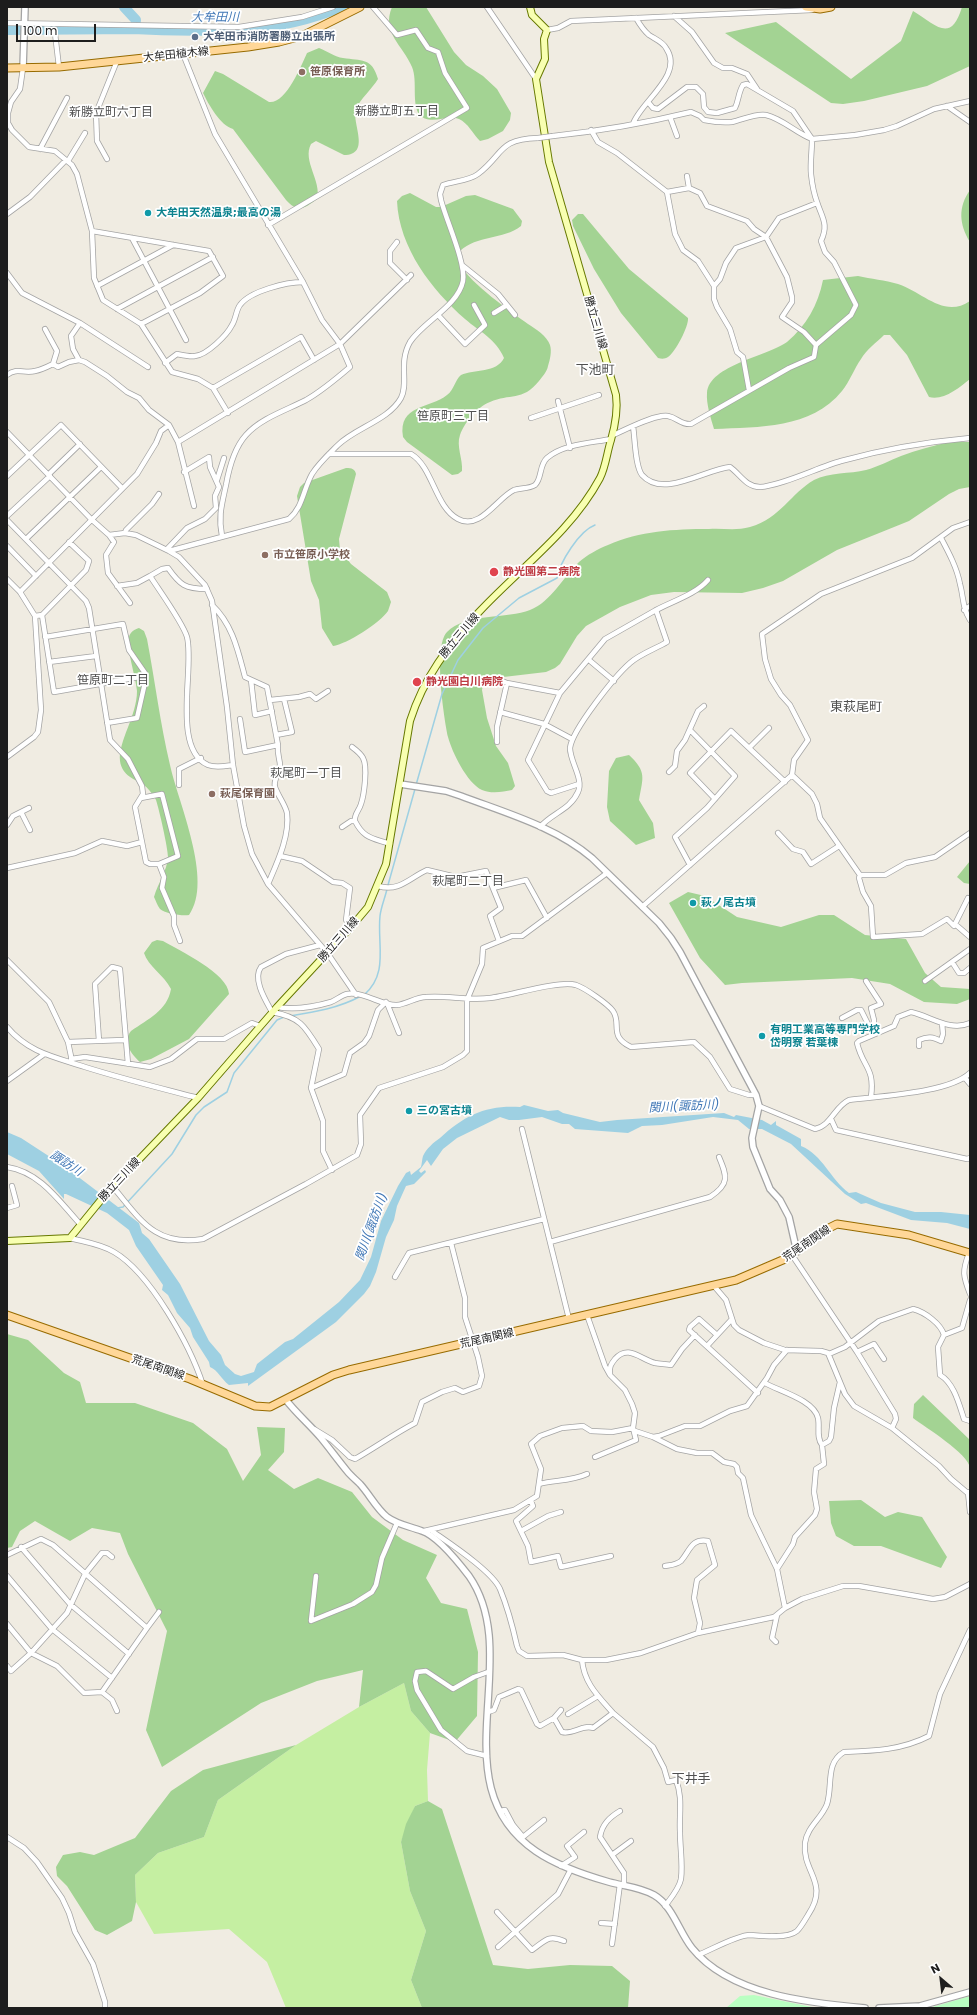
<!DOCTYPE html>
<html>
<head>
<meta charset="utf-8">
<style>
	body { margin:0 }
	#map { position:relative; width:977px; height:2015px; overflow:hidden; background:#f0ece2; font-family:Poppins,sans-serif }
	canvas { display:block }
	.frame { position:absolute; inset:0; border:8px solid #1d1d1d; pointer-events:none }
	.north { position:absolute; left:921px; top:1959px; width:40px; height:40px; -webkit-text-stroke:3px #fff; paint-order:stroke; rotate:332deg; font-size:11px; font-weight:700; line-height:16px; text-align:center; color:#1d1d1d }
	.north::after { content:''; display:block; margin:auto; width:14px; height:18px; background:#1d1d1d; clip-path:polygon(50% 0,100% 100%,50% 72%,0 100%) }
	.scale { position:absolute; left:16px; top:24px; width:80px; height:18px; box-sizing:border-box; border:2px solid #1d1d1d; border-top:0; padding-left:5px; font-size:12px; line-height:14px; white-space:nowrap; color:#1d1d1d; -webkit-text-stroke:3px #fff; paint-order:stroke }
</style>
</head>
<body>
<div id="map">
<canvas width="977" height="2015"></canvas>
<div class="frame"></div>
<div class="north">N</div>
<div class="scale">100 m</div>
</div>
<script>
const c = document.querySelector('canvas').getContext('2d');
c.lineJoin = 'round';
function fill(path, color) {
  c.fillStyle = color;
  c.fill(path, 'evenodd');
}
function trace(path, color, width, dash) {
  c.strokeStyle = color;
  c.lineWidth = width;
  c.lineCap = dash ? 'butt' : 'round';
  c.setLineDash(dash || []);
  c.stroke(path);
}
function write(font, color, halo, rows, align = 'center') {
  c.font = font + ' Poppins,"Noto Sans JP",sans-serif';
  c.lineWidth = 3.5;
  c.setLineDash([]);
  c.textBaseline = 'middle';
  c.strokeStyle = halo;
  c.fillStyle = color;
  for (const [text, x, y, turn = 0] of rows) {
    c.save();
    c.translate(x, y);
    c.rotate((+turn || 0) * Math.PI / 180);
    c.textAlign = isNaN(turn) ? turn : align;
    if (halo) c.strokeText(text, 0, 0);
    c.fillText(text, 0, 0);
    c.restore();
  }
}
const grass = new Path2D(`
	M404,1683L411,1711L430,1733L427,1770L428,1801L415,1806L401,1842L410,1891L426,1931L411,1980L422,2008H286L267,1962L229,1929L154,1934L136,1902L135,1875L158,1853L204,1837L218,1800L296,1745L359,1707Z`);
const forest = new Path2D(`
	M392,7H426L454,52L466,65L483,76L497,89L511,113L510,120L503,131L488,139L480,141C473,134 468,123 459,119C448,114 430,126 420,115C411,105 418,81 412,67C403,45 381,33 392,7Z
	M962,7H970V66L927,86L864,101L843,104L831,103L725,33L776,22L851,79L901,41L913,11C936,25 951,44 962,7Z
	M319,48C327,51 335,57 343,58C361,61 372,57 378,79C372,89 361,98 356,109C351,122 372,155 344,155L316,141L311,144C302,161 322,181 317,199C304,209 298,213 286,200L233,129C220,125 209,105 203,93L215,71L223,74L269,102C286,104 301,66 307,53Z
	M970,190V242C959,224 958,207 970,190Z
	M410,193L436,207H441L466,196L475,195L513,209L522,221L521,226C503,240 477,235 460,251C461,256 460,262 462,266C467,281 514,314 528,324C536,329 547,336 550,345C552,351 550,360 548,366C547,372 542,377 539,381C522,402 510,393 490,402C477,407 465,422 460,435C456,446 463,459 462,471L458,474L452,475L407,442L403,437C398,404 430,409 447,395C454,390 455,380 461,375C474,369 497,373 504,358C496,339 480,332 465,319C432,290 399,248 397,201L402,196Z
	M578,214H583L629,269L688,318C689,326 675,353 668,357C665,359 662,359 658,358L621,313L594,269L573,226L572,220Z
	M858,276C871,279 885,280 898,284C923,292 944,319 970,301V379C959,388 943,401 929,397L907,355L890,335H884C877,342 866,350 861,359C854,369 850,381 842,391C811,429 759,427 714,429C711,419 706,404 707,393C709,365 768,356 787,342C806,326 818,305 823,280Z
	M949,442H970V487L959,489L949,494L909,521L837,550L783,581L763,588L742,593L674,592L651,595L620,607L586,626L577,636L560,664L555,668L546,672L495,678L483,685L482,690L487,718L496,746L508,763L515,786L512,790C503,792 491,794 482,790C467,783 452,752 448,737C444,718 433,646 447,632C465,613 508,619 530,610C551,602 563,577 579,562C587,555 598,549 608,545C640,531 674,529 709,529C723,528 736,531 750,527C781,518 791,493 814,480C829,472 850,474 866,470C878,467 890,460 901,456C917,450 933,446 949,442Z
	M346,468C352,468 355,469 356,474L339,539L340,550L351,564L387,592L391,602C390,605 389,608 388,611C380,623 347,644 333,646L322,628L319,600L311,581L297,496L300,487L304,483Z
	M139,628L144,631L147,639C155,681 160,723 170,765C178,802 214,881 189,915C182,916 166,914 160,909C157,905 156,901 154,897C158,883 167,871 168,857C168,848 159,809 156,800C154,796 149,789 145,786C135,779 122,776 120,761C118,741 137,716 137,691C136,677 126,649 129,637C130,632 135,629 139,628Z
	M629,755C647,772 643,777 639,800L653,823L655,838L636,845L610,821L607,807L609,771L616,758Z
	M970,861V884L964,883L957,877Z
	M688,892L705,896L737,917L781,927L819,915H834L865,935L906,939L925,973L941,987L970,989V999L957,1004L924,1002L890,984L852,978L742,983L725,985L700,958L669,903Z
	M157,940L163,941C180,951 228,973 229,994L189,1039L151,1059L140,1062C131,1054 122,1042 131,1031C148,1019 167,1011 171,989C164,975 148,966 144,953L152,942Z
	M7,1334L28,1340L64,1373L80,1382L86,1403H135L193,1423L227,1449L243,1481L261,1455L257,1427L285,1428L284,1452L268,1470L294,1489L318,1478L352,1492L372,1517L403,1540L437,1555L426,1578L441,1603L467,1609L478,1652L477,1716L455,1742L430,1733L411,1711L404,1683L359,1707L363,1670L317,1681L261,1703L162,1767L146,1730L167,1631L128,1554L120,1533L92,1528L70,1541L35,1521L20,1531L12,1547L7,1548Z
	M923,1395L970,1440V1468C969,1454 925,1427 913,1418L914,1404Z
	M861,1500L885,1517L898,1512L922,1517L947,1557L941,1568L881,1546H854L836,1536L831,1523L829,1501Z
	M296,1745L218,1800L204,1837L158,1853L135,1875L136,1902L132,1921L107,1935L95,1930L67,1886L57,1876L56,1867L63,1855L80,1852L94,1855L135,1838L171,1791L203,1770Z
	M428,1801L442,1809L493,1965L528,1969L570,1965L612,1966L630,1981L628,2008H422L411,1980L426,1931L410,1891L401,1842L406,1824L415,1806Z`);
const park = new Path2D(`
	M754,1995L817,2008H726L740,1996Z
	M970,1996V2008H929Z`);
const water = new Path2D(`
	M524,1105L548,1111L558,1110L563,1113L600,1122L617,1120L724,1113L734,1117L736,1115L762,1120L771,1125L776,1121V1125L801,1139V1146C823,1155 830,1179 849,1193L856,1192L881,1203L915,1212H941L970,1215V1229L947,1223L911,1220L866,1203L861,1204L845,1194L791,1144L762,1129H749L738,1120L713,1117L662,1125L642,1126L628,1133L575,1129L569,1124H562L542,1117L519,1120H509L500,1117L457,1138L443,1149L431,1166L427,1160L419,1171L421,1173L425,1170L426,1172L414,1184L406,1186L397,1206L394,1220L386,1237L376,1272L370,1286L364,1294L336,1322L248,1386V1383L229,1385C221,1379 218,1370 210,1367L209,1362L193,1337L190,1328L177,1313L168,1295L162,1290L163,1285L136,1246L129,1230L107,1213L66,1194H64V1199L39,1171L7,1154V1132L21,1138L64,1166L139,1223L142,1233L149,1239L180,1284L209,1341L221,1355L225,1365L235,1374L241,1376L254,1372L257,1364L285,1342L293,1339L339,1302L360,1280L371,1257L381,1221L398,1186L406,1173L410,1171L411,1175L421,1167C422,1163 422,1159 423,1156C426,1149 434,1142 440,1138C465,1115 486,1105 520,1107Z`);
const stream = new Path2D(`
	M416,785L442,694L458,660L483,628L519,598L557,578C560,562 579,531 595,525
	M388,885L415,789
	M364,995C389,973 377,945 380,916C381,907 385,898 387,889
	M290,1016C315,1012 339,1008 361,996
	M117,1208L123,1207L172,1154L196,1115L204,1107L227,1092L234,1073L277,1020L284,1017`);
const river = new Path2D(`
	M124,7L136,20L135,29C210,32 272,36 342,7
	M7,30L135,29`);
const minor = new Path2D(`
	M487,7L536,79
	M674,16L692,32L714,63L723,68H732L747,74L757,89
	M7,23L239,27L302,17L333,7
	M54,25L59,67
	M547,30L558,28L571,21L812,10
	M183,54L215,134L303,282L322,320L340,344L350,367C336,379 322,391 306,400C287,410 261,418 246,435C235,447 229,468 226,485C222,504 218,516 222,536
	M23,68L20,89L11,102L8,113V123L12,130L29,147L55,151L72,165L77,174L92,231L94,278L103,300L141,324L172,372L198,379L213,388
	M648,102L653,108L658,109L687,87H696L703,94L704,107L708,112L717,113L735,108C739,100 738,93 743,85L747,84L793,111L812,139L855,135L884,130L897,126L934,109L970,101
	M947,106L970,122
	M670,117L677,136
	M633,124C640,102 685,75 666,48C663,42 655,39 649,35C643,30 640,25 636,18
	M591,130L598,142L617,153L667,192L675,234L683,250L698,261L714,286V299L717,307L730,329L737,352L743,357L749,390
	M553,136C600,131 646,123 691,112L700,116L704,120C714,122 723,123 732,122C742,120 756,113 766,115C783,119 796,133 812,139C812,151 810,163 811,174C812,183 814,194 817,202C822,218 829,224 821,241L825,252L834,262L856,305L851,315L816,345L814,357L789,368L691,424C681,425 678,418 668,416C655,414 625,430 613,435
	M40,149L67,98
	M107,159L97,141L96,113L117,61
	M68,161L85,133
	M687,176L689,188
	M667,192L689,188L700,193L707,206L747,221L754,229L766,237L787,277L792,297V302L782,317L804,332L816,345
	M7,214L30,197L66,160
	M268,225L467,108L445,73L438,52L428,48L416,30L397,35L373,7
	M92,231L209,251L223,276L200,293L141,324
	M132,238L186,340
	M397,242L390,251V263L407,280
	M462,265L498,294L515,315
	M7,273L22,293L80,323L148,367
	M97,286L173,245
	M714,286L720,279L726,263L736,248L766,237L779,218L817,203
	M117,309L213,257
	M494,313L507,305
	M438,315L465,344L485,325L474,305
	M45,329L57,351L53,364
	M79,360L73,349L71,336L80,323
	M165,363L177,354C182,355 190,357 195,356C207,355 227,335 232,325C236,319 236,310 240,305C250,291 287,282 303,282
	M7,375C17,367 24,374 35,371C41,370 47,367 53,364L58,367L69,362L79,360L85,362L107,376L127,392L139,398L149,410L169,425L178,442L194,506
	M558,401L570,448
	M228,413L213,388L301,337L314,360
	M531,418L599,395
	M633,426C635,438 635,466 642,475C663,499 706,469 730,467C740,474 746,487 760,487C781,486 819,467 841,461C884,449 926,442 970,438
	M7,432L91,519L109,535L125,533L136,535L169,551L179,557L205,585L212,601L227,707L233,765L244,826L252,854L268,884L328,954L356,995
	M178,442L340,344L411,275
	M329,454H411C433,467 435,507 458,519C480,531 497,498 514,490C520,488 529,489 535,485C542,479 539,465 547,458C563,444 591,443 611,439
	M49,474L80,444
	M7,476L61,425L122,488
	M217,480L224,458
	M7,516L50,476
	M7,520L86,601L89,608L110,740L128,759L142,786L143,794L135,807L146,862L150,864H159L164,877L162,888L174,916V925L180,941
	M125,533L126,530L152,504L159,494
	M109,535L114,542L106,555L108,573L130,603
	M941,538C949,553 957,568 960,584C964,599 962,607 970,620
	M26,539L101,467
	M7,546L36,576
	M167,549L187,528L205,519L216,508L215,496L219,487L210,467L209,457L184,472
	M169,551L289,519C303,507 303,490 312,474C319,463 329,454 338,445C355,428 389,420 401,398C409,383 398,363 410,342C423,322 458,306 463,281C466,263 446,220 441,200L440,194L443,185C454,181 469,181 478,174C504,154 498,139 538,138
	M7,579L20,592L35,616L41,710L38,732L34,737L7,757
	M117,586L137,583L150,576
	M207,589C185,589 180,585 168,568L162,569L150,576C159,590 183,623 187,637C195,667 171,749 208,765C216,768 225,766 233,765
	M20,592L137,474L156,443L161,431L169,425
	M212,605C233,625 238,651 245,677L267,687L278,745L245,752L240,719
	M656,610C673,601 696,594 708,580
	M964,610L970,606
	M42,615L54,692L145,676
	M35,616L42,615L86,570L89,561L69,542
	M45,637L123,624L129,650L145,673L144,687L137,718L107,723
	M589,660L614,681
	M49,662L96,656
	M497,679L507,683L560,693
	M251,680L255,715L272,711
	M270,700L299,697L310,694L316,699L328,691
	M500,712L544,724L572,739
	M690,730L735,776L707,808L675,837L690,865
	M276,735L292,732L284,699
	M497,742V727L507,683
	M352,747C356,750 361,754 363,758C368,767 364,795 361,804C359,811 354,814 355,821
	M749,748L769,728
	M669,772L675,766L677,751L685,740L698,711L704,706
	M792,775L812,794L817,804L820,818L860,875H885L906,863L935,857L970,833
	M179,785V769L201,758
	M141,798L162,794L178,856L159,864
	M715,799L690,773L731,731L785,782
	M21,812L30,830
	M7,825L13,816L29,808
	M342,827L351,821H355C364,839 373,838 390,844
	M540,827C552,813 570,810 578,792C584,779 570,762 570,748C572,730 615,676 630,663C640,654 655,649 667,642L656,610L605,639L560,693L528,760L547,791L551,793L579,784
	M778,833L793,849L803,852L811,864L839,846
	M280,856L302,861L333,882L342,883L350,888L346,920L352,926
	M7,868L75,853L102,841L127,846L142,842
	M860,875L859,878L863,892L871,906L873,937L922,934L947,919L954,926L968,898L970,899
	M268,884C277,863 290,836 287,813C285,804 278,796 275,787C273,780 279,774 280,766C280,758 277,756 278,745
	M378,886C400,892 409,878 427,870L456,877L486,871L501,908L490,916L499,941
	M493,888L526,880L547,918
	M642,907L792,775L794,760L808,740L790,705L781,695L771,679L765,659L762,634L821,594L912,558L953,528L970,522
	M955,924L970,937
	M320,945L286,954L261,967C252,979 266,1001 272,1012C300,1017 305,1026 319,1049L311,1088L323,1121V1151L332,1170
	M7,960L49,1002L68,1042L72,1061
	M952,962L959,973H964L970,968
	M866,981L881,1004L871,1008L874,1020L873,1034
	M925,981L970,949
	M387,1003L399,1033
	M277,1007C295,1010 314,1007 331,1002C336,1000 342,995 347,994C364,991 382,1006 397,1005C407,1004 416,997 426,997C448,995 467,1001 490,998C509,996 559,980 576,985C585,988 608,1004 613,1011C622,1024 608,1036 631,1047L694,1042L710,1057L730,1089L749,1095H756
	M842,1018L857,1010H861L873,1034
	M7,1027C29,1053 55,1057 85,1067C123,1079 160,1088 198,1098
	M99,1041L95,984L112,967L120,969L128,1064
	M68,1042L124,1040
	M919,1046V1040C928,1036 933,1037 941,1041L943,1034L942,1023
	M71,1059L85,1057L150,1067L171,1059L197,1039H224L252,1023L260,1026
	M965,1078L970,1084
	M7,1081L43,1055
	M311,1088L344,1074L350,1053L364,1043L369,1036L378,1010L386,1002
	M871,1097C875,1067 863,1068 857,1043L859,1041L894,1026L898,1017L911,1012C930,1016 950,1032 970,1023
	M759,1106L815,1129C831,1126 835,1106 849,1100C879,1096 949,1093 970,1073
	M831,1119L836,1130L967,1159L970,1158
	M522,1129L569,1319
	M7,1167C40,1172 59,1201 80,1224
	M113,1187C140,1219 155,1247 203,1239L306,1184L357,1155L361,1144L360,1115L379,1088L443,1067L463,1055L467,1051V1000L482,964L483,948L512,936H522L607,873
	M7,1208L17,1205L12,1186
	M70,1238C85,1242 101,1244 114,1252C150,1273 190,1345 203,1385
	M550,1242L710,1197C730,1184 727,1176 719,1157
	M969,1253C962,1271 963,1276 970,1294
	M792,1255L857,1352L874,1344L884,1359
	M395,1277L409,1253L544,1219
	M714,1286L726,1300L734,1325L739,1330L764,1343L785,1350L821,1351L828,1353L845,1394L854,1406L892,1428L939,1466L951,1479L970,1495
	M970,1300L962,1328L944,1335L938,1347L940,1375C954,1383 959,1404 964,1419L970,1421
	M587,1315L605,1366L610,1375L625,1390L632,1404L635,1413L633,1428L636,1440L595,1457
	M717,1335L699,1319L690,1327L689,1330L758,1393
	M707,1346L732,1319
	M857,1352L895,1414L896,1419L892,1428
	M829,1354L845,1347L879,1321L913,1309C925,1312 941,1324 944,1335
	M610,1374C609,1367 611,1364 615,1359C628,1344 640,1359 655,1363C660,1364 666,1364 671,1365L682,1349L695,1335
	M765,1383C779,1391 814,1400 818,1418C820,1427 816,1437 822,1445
	M314,1429L332,1440L350,1457L355,1459C376,1447 394,1434 415,1423L422,1402L442,1392L455,1388L463,1392L479,1386L482,1376L478,1357L465,1317V1298L451,1243
	M635,1431L653,1437L659,1436L685,1426H700L730,1411L747,1406L767,1378L774,1365L787,1350
	M653,1437L677,1449L697,1453H712L724,1462L734,1464L737,1467L738,1473L743,1478L751,1515L777,1569L785,1608
	M539,1484C555,1480 572,1481 587,1474
	M968,1492L970,1512
	M531,1501L533,1506L516,1521L528,1546L531,1562L558,1556L561,1567L611,1556
	M424,1531L514,1510L537,1496L541,1469L531,1444L540,1436L562,1428L583,1426L591,1431L612,1432L633,1428
	M432,1531C449,1543 492,1571 500,1589C507,1606 513,1628 517,1646L519,1651L527,1656L563,1655L582,1660H606L641,1653L698,1633L774,1617L785,1608L802,1599L843,1586H859L933,1599L945,1597L970,1584
	M521,1531L548,1516L561,1512
	M21,1547L70,1604L129,1654
	M7,1555L41,1539L53,1545L147,1628L102,1692L84,1693L57,1666L31,1653L7,1624
	M665,1566C671,1565 676,1565 681,1561C690,1551 691,1538 708,1541L715,1565L697,1580L694,1598L700,1623L698,1633
	M777,1569L793,1544L795,1537L815,1515L817,1509L814,1492L816,1469L824,1464L822,1445L829,1441L831,1437L834,1408L840,1382
	M7,1576L52,1629L112,1678
	M316,1576L311,1621L353,1604L372,1592L376,1585L382,1558L397,1523
	M147,1628L159,1612
	M776,1642L772,1638L777,1615
	M7,1666L11,1671L31,1653L67,1613L85,1574L102,1553H107L112,1557
	M102,1692L112,1700L117,1711
	M488,1712L494,1710L499,1697L518,1689L521,1690L537,1724L540,1726L554,1718L562,1732C573,1735 583,1724 593,1728L613,1713C598,1696 584,1683 582,1660
	M613,1713L653,1747L664,1768L668,1782L676,1780C683,1798 679,1813 680,1832C680,1848 683,1864 681,1879C679,1889 671,1898 665,1906
	M568,1714L598,1696
	M554,1718L561,1710
	M487,1756L467,1751L441,1730L417,1690L415,1681L417,1672L426,1671L453,1689L474,1677L488,1672
	M500,1811L505,1810L513,1825L523,1837L544,1820
	M620,1811C610,1817 602,1824 600,1837L624,1873V1886
	M7,1837L24,1848L37,1862L62,1898L69,1913L75,1932L93,1964L105,2002V2008
	M612,1855L631,1841
	M561,1866L575,1857L567,1846L584,1832
	M497,1912L532,1950C545,1941 548,1934 564,1941
	M601,1923L615,1924
	M612,1944L620,1884
	M498,1947L558,1894L570,1871
	M698,1955C711,1950 737,1935 750,1935C762,1936 787,1939 797,1931C801,1927 805,1920 808,1915C830,1882 802,1873 805,1843C807,1827 822,1818 827,1804C833,1785 825,1763 844,1752C874,1751 902,1750 929,1736L940,1694L970,1630`);
const tertiary = new Path2D(`
	M23,68L25,7
	M400,784L446,791L461,796C506,813 556,827 592,858L659,923L671,938L680,952L756,1095L759,1106L752,1138L753,1147L770,1189L780,1200L789,1217L797,1252
	M286,1400C297,1414 310,1425 321,1438C330,1449 338,1460 347,1471C351,1476 356,1480 360,1484C370,1495 376,1508 387,1517C398,1525 409,1526 422,1531C437,1536 459,1563 469,1576C511,1636 474,1721 491,1788C506,1846 556,1867 609,1882C624,1886 640,1887 654,1895C673,1906 679,1932 692,1948C730,1995 809,2003 865,2008
	M879,2008L920,2006L970,1992`);
const secondary = new Path2D(`
	M7,1241L70,1238L105,1195L198,1098L277,1007L352,926L368,907L386,864L410,721C424,677 448,646 479,612C520,568 571,532 600,478C606,466 607,452 611,440C615,426 618,410 616,395L549,162L536,79L545,59L544,39L547,30L532,15L530,7`);
const primary = new Path2D(`
	M806,7L820,9L831,7
	M7,68L59,67L248,47L279,42L302,36L360,7
	M7,1315L190,1379L255,1406L270,1407L333,1375L349,1370L736,1280L785,1259L821,1232L837,1224L909,1235L970,1253`);
const minorBridge = new Path2D(`
	M538,138L553,136`);
const markers = [
	[195,37,4,"#5c6f8a"],
	[302,72,4,"#8d6e63"],
	[148,213,4,"#0f9aa8"],
	[265,555,4,"#8d6e63"],
	[494,572,5,"#e0444e"],
	[417,682,5,"#e0444e"],
	[212,794,4,"#8d6e63"],
	[693,903,4,"#0f9aa8"],
	[762,1036,4,"#0f9aa8"],
	[409,1111,4,"#0f9aa8"]
];
const serviceNames = [
	["大牟田市消防署勝立出張所",203,37]
];
const streetNames = [
	["大牟田植木線",176,55,-6],
	["勝立三川線",595,323,74],
	["勝立三川線",460,636,-50],
	["勝立三川線",339,940,-49],
	["勝立三川線",120,1180,-47],
	["荒尾南関線",807,1244,-34],
	["荒尾南関線",487,1339,-13],
	["荒尾南関線",158,1368,19]
];
const educationNames = [
	["笹原保育所",310,72],
	["市立笹原小学校",273,555],
	["萩尾保育園",220,794]
];
const cultureNames = [
	["大牟田天然温泉;最高の湯",156,213],
	["萩ノ尾古墳",701,903],
	["有明工業高等専門学校",770,1030],
	["岱明寮 若葉棟",770,1043],
	["三の宮古墳",417,1111]
];
const healthNames = [
	["静光園第二病院",503,572],
	["静光園白川病院",426,682]
];
const waterNames = [
	["大牟田川",215,18],
	["関川(諏訪川)",684,1107,-3],
	["諏訪川",66,1164,33],
	["関川(諏訪川)",372,1227,-70]
];
const neighbourhoodNames = [
	["新勝立町五丁目",397,112],
	["新勝立町六丁目",111,113],
	["笹原町三丁目",453,417],
	["笹原町二丁目",113,681],
	["萩尾町一丁目",306,774],
	["萩尾町二丁目",468,882]
];
const quarterNames = [
	["下池町",595,371],
	["東萩尾町",856,708],
	["下井手",691,1780]
];
fill(grass, '#c5efa2');
fill(forest, '#a3d393');
fill(park, '#baffc2');
fill(water, '#9ed0e2');
trace(stream, '#9ed0e2', 1.5);
trace(river, '#9ed0e2', 10);
trace(minor, '#a4a4a4', 6);
trace(tertiary, '#a4a4a4', 8);
trace(secondary, '#677900', 8);
trace(primary, '#976b00', 9);
trace(minor, '#fff', 4.5);
trace(tertiary, '#fff', 5.5);
trace(secondary, '#f8ffb1', 6);
trace(primary, '#ffd798', 7);
trace(minorBridge, '#a4a4a4', 6, []);
trace(minorBridge, '#fff', 4.5);
for (const [x, y, r, color] of markers) {
  const dot = new Path2D();
  dot.arc(x, y, r, 0, 2 * Math.PI);
  c.fillStyle = color;
  c.fill(dot);
  trace(dot, '#fff', 1.5);
}
write('bold 11px', '#4e5e75', '#fff', serviceNames, 'left');
write('11px', '#1d1d1d', '#fff', streetNames);
write('bold 11px', '#785e54', '#fff', educationNames, 'left');
write('bold 11px', '#0d838f', '#fff', cultureNames, 'left');
write('bold 11px', '#be3a42', '#fff', healthNames, 'left');
write('italic 12px', '#4077b6', '#fff', waterNames);
write('12px', '#505050', '#fff', neighbourhoodNames);
write('13px', '#505050', '#fff', quarterNames);
</script>
</body>
</html>
